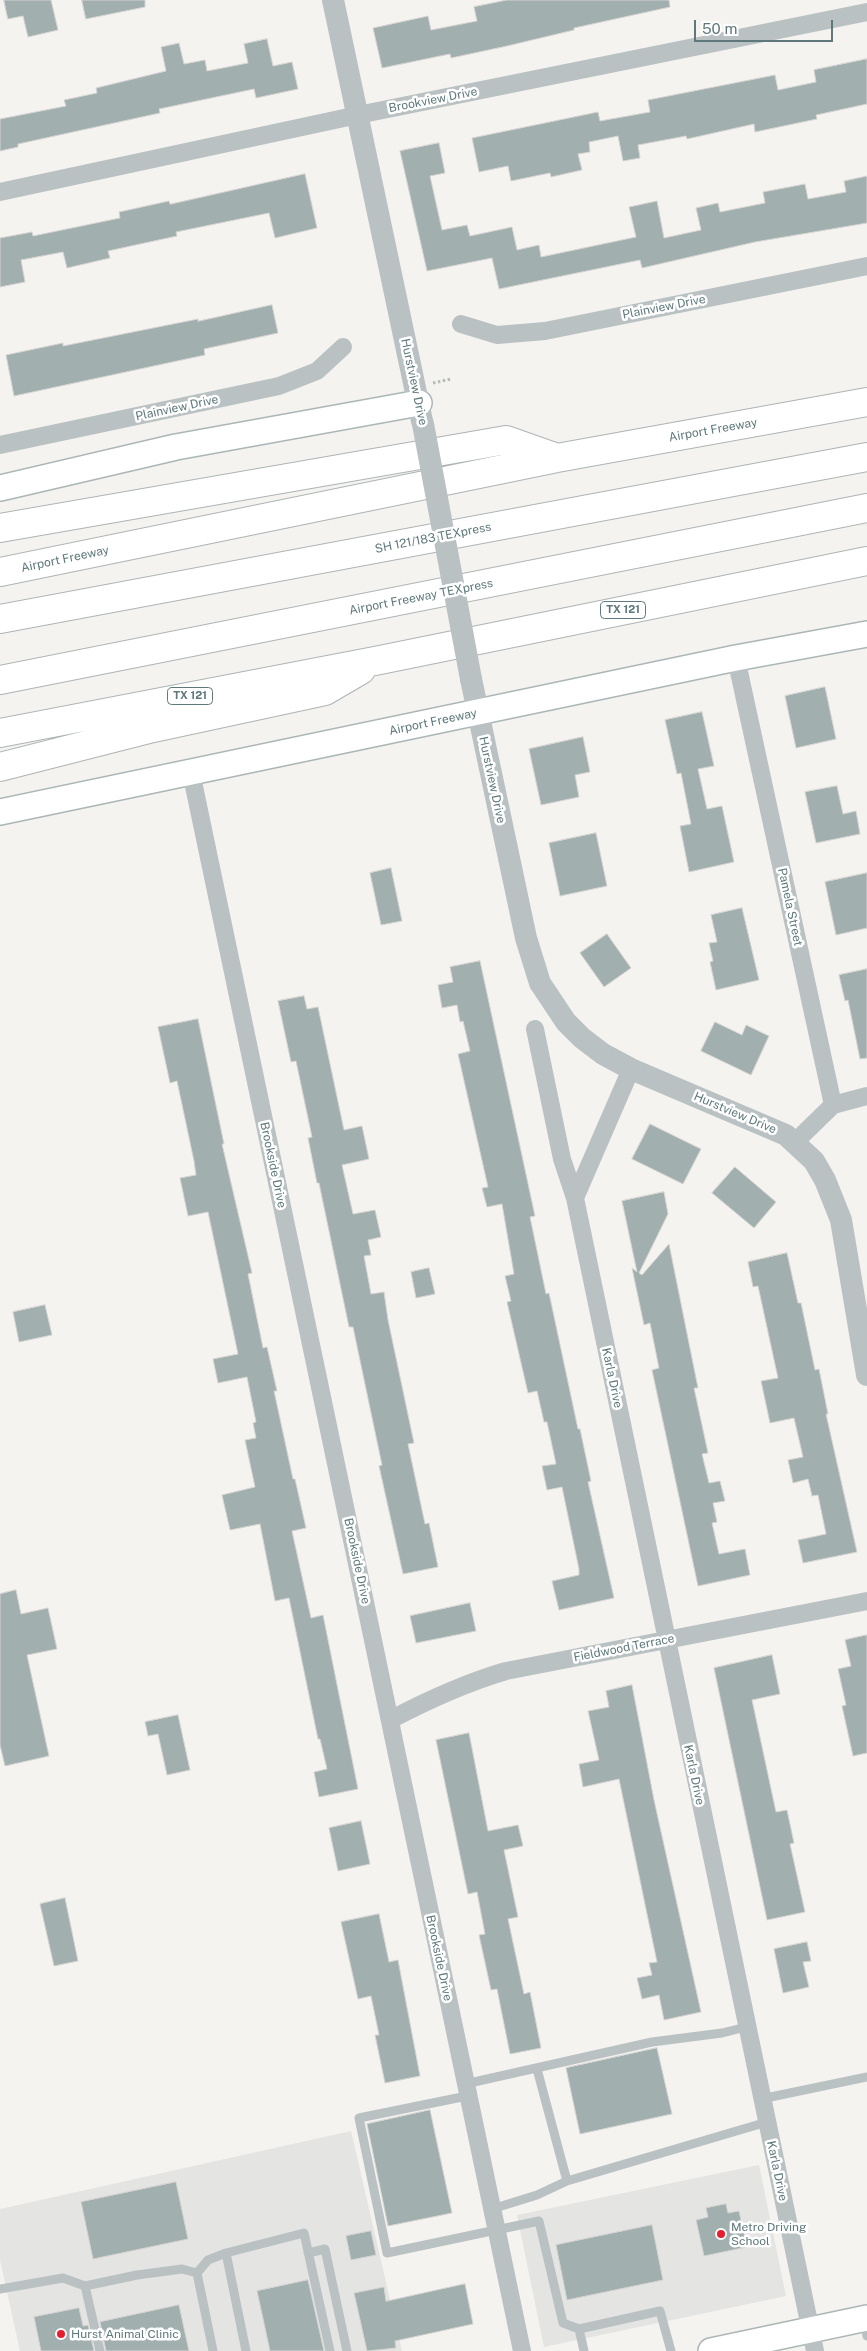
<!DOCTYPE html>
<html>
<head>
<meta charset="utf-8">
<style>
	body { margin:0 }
	#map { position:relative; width:867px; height:2351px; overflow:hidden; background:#f4f3ef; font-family:"Public Sans",sans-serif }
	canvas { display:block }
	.scale { position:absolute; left:694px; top:20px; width:139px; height:22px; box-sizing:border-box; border:2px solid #5e787b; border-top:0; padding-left:6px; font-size:15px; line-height:18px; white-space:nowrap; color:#5e787b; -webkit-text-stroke:4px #fff; paint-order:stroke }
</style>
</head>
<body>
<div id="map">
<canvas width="867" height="2351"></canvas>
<div class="scale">50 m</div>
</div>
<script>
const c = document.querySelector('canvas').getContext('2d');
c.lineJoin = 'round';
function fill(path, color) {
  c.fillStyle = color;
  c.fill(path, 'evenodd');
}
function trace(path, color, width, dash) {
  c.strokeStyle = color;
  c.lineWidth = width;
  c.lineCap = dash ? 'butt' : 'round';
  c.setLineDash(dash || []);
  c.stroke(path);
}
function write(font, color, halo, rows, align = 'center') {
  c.font = font + ' "Public Sans",sans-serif';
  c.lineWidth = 5;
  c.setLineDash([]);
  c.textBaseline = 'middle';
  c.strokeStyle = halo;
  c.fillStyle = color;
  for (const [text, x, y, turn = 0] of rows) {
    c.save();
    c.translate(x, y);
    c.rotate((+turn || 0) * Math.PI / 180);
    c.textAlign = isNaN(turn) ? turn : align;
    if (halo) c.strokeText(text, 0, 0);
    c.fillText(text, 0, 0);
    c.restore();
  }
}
const built = new Path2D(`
	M351,2131L402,2351H20L0,2260V2209Z
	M759,2165L786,2296L544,2347L517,2215Z`);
const building = new Path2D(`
	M4,0H51L58,30L28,37L23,16L8,19Z
	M82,0H145V7L86,19Z
	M507,0H669L670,7L574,28V30L507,46L451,58L450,54L382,68L373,28L428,16L431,30L477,21L474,7Z
	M267,39L273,66L292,62L298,89L256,98L254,89L159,109L160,113L18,144V147L0,151V119L66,106L64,100L97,93L96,88L166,71L161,47L179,43L184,64L205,60L207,71L248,63L244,44Z
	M867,59V104L816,115L817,119L755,132L754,124L687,139L686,136L638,145L640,158L623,161L618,136L589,142L590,152L578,154L582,170L551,177L550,173L511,181L508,166L479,172L472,138L598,112L600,121L650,112L648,100L775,75L778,90L816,82L814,70Z
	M439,143L445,173L430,176L442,230L467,225L470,236L512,227L517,250L539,245L541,257L636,237L629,207L657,201L664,238L701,230L696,208L718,203L720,212L765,203L763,192L805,184L808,199L846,192L844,181L867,176V223L755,242L642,268L640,260L499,289L492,258L427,271L400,151Z
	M305,174L317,228L275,238L269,213L176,232L177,236L108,251L110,258L67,268L63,252L21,260L25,282L0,287V238L32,232L33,236L120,218L119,212L169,201L170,204Z
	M272,305L278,333L204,349L205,355L14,396L6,355L63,343V346L198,319V321Z
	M825,687L836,739L796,748L785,696Z
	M702,712L714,766L698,769L707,809L722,806L734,862L689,872L680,826L691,824L681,773L677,774L665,720Z
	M583,737L590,772L575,775L579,797L541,805L529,749Z
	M837,786L843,814L856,811L860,834L816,843L805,792Z
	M596,833L607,886L560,896L549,843Z
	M391,868L402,921L381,925L370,873Z
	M867,873V928L836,935L825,882Z
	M742,908L759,980L716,990L710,962L713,961L709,943L717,942L711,915Z
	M607,934L631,968L604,987L580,953Z
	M480,961L535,1216L530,1217L546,1294L549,1293L578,1429H580L591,1481L588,1482L614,1598L559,1610L552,1581L579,1575V1569L562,1487L547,1490L542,1466L556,1464L547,1422H544L537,1391L528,1393L507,1302L511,1301L505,1276L514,1274L502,1204L487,1207L482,1188L488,1187L458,1054L470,1051L463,1021L460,1022L457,1005L442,1008L438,985L453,982L450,967Z
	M867,969V1058L860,1059L848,1000L845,1001L839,975Z
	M304,996L307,1009L318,1007L344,1130L362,1126L369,1159L342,1165L353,1214L375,1210L381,1237L368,1240L371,1255L364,1256L371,1294L384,1292L388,1320L414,1443L408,1444L425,1524L429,1523L438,1567L403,1574L379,1466L382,1465L353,1327H349L319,1183H317L308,1138L312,1137L296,1061L291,1062L278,1001Z
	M198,1019L224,1144H222L252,1273L248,1274L263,1348L267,1347L277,1391H274L293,1479H295L306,1528L292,1531L311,1618L323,1615L358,1789L319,1797L314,1772L327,1769L320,1739H318L289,1598L275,1601L260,1524L230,1530L222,1495L255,1487L245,1440L256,1438L253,1423L256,1422L247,1377L218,1383L213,1359L238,1354L208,1212L188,1216L180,1178L196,1175L194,1161L177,1081L170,1083L158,1027Z
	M715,1022L742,1035L746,1025L769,1036L751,1075L701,1051Z
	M650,1124L701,1149L683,1184L632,1159Z
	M735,1167L776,1202L754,1228L712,1193Z
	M664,1192L668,1214L639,1273L642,1275L669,1244L698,1388H694L708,1453L702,1454L709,1483L720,1481L725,1501L713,1503L717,1522L712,1523L719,1554L745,1549L750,1575L698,1586L652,1370L659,1368L650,1323L644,1325L632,1268L637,1272L622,1201Z
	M787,1253L798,1303H801L815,1370L819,1369L828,1414H826L857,1552L803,1563L798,1540L826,1534L818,1495L812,1496L808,1479L793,1483L788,1460L803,1457L794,1418L770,1423L761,1381L778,1378L758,1286L753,1287L748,1262Z
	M429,1268L435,1294L416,1298L411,1272Z
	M45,1305L52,1335L19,1342L13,1312Z
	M16,1590L21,1614L48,1608L57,1649L27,1655L49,1756L5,1766L0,1745V1594Z
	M470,1603L476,1631L416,1643L410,1616Z
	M867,1635V1753L853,1756L842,1706L846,1705L838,1669L851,1666L845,1640Z
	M772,1655L780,1694L752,1700L776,1812L787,1810L794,1843L790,1844L805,1912L767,1920L714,1668Z
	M632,1685L654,1800L701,2012L664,2020L659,1995L642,1999L637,1978L652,1975L649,1963L657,1962L619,1779L583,1787L579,1764L599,1760L588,1711L609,1707L606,1691Z
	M178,1715L190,1770L167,1775L158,1734L148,1736L145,1722Z
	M469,1733L488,1831L518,1825L523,1846L504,1850L518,1917L508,1919L524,1994L530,1992L541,2048L510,2054L497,1989L491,1990L479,1935L485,1934L477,1892L468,1894L436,1740Z
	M361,1821L370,1864L338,1871L329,1828Z
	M65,1898L78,1961L54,1966L40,1904Z
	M379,1914L389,1962L398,1960L420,2076L385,2083L375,2035H379L371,1996L358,1999L341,1922Z
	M807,1942L811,1961L803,1962L809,1987L783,1993L774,1949Z
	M657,2048L672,2114L580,2134L566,2068Z
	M430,2110L452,2213L388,2226L367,2124Z
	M176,2182L188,2239L93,2259L81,2202Z
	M726,2204L728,2213L739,2211L747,2247L704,2256L696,2220L708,2217L706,2208Z
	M652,2225L663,2280L567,2300L556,2245Z
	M371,2231L376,2255L351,2260L346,2236Z
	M308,2280L324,2351H270L257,2291Z
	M465,2284L473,2324L395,2341L396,2348L367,2351L354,2293L384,2287L386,2301Z
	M179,2305L189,2351H106L100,2322Z
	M79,2308L83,2326L88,2325L94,2351H41L34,2317Z`);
const path = new Path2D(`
	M433,383L451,379`);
const service = new Path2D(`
	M537,2069L567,2181
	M465,2084L652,2042L722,2033L746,2027
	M467,2096L359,2118L387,2253L539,2221L563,2323L579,2329L660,2311L671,2351
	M761,2099L867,2077
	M492,2209L537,2195L567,2181L767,2122
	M308,2253L325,2249L347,2351
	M197,2273L208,2260L226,2253
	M85,2286L100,2351
	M0,2289L63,2278L85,2286L137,2275L182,2269L197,2273L213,2351
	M864,2319L867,2336
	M579,2329L584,2351
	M246,2351L226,2253L304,2233L330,2351`);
const minor = new Path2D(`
	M0,192L358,115L867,12
	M461,324L497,335L545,331L867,266
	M0,445L279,386L317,371L343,347
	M736,658L833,1105
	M191,772L522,2351
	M535,1029L562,1159L575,1198
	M631,1069L575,1198L815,2351
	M795,1142L833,1105L867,1096
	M390,1720C428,1700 465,1683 506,1671L867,1601`);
const tertiary = new Path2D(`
	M333,0L422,421
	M471,679L526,938L540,983L566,1022L582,1038L603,1054L631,1069L786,1135L814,1161L825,1180L841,1220L867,1375`);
const secondary = new Path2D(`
	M0,488L176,447L419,403
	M0,812L736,658L867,634
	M711,2351L867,2318`);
const motorway = new Path2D(`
	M0,528L506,440L557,458
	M0,572L557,458L867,402
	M0,619L867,457
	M0,680L867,508
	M0,733L380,660L867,561
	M0,767L153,728L325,691L361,670`);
const tertiaryBridge = new Path2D(`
	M423,424L471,679`);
const markers = [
	[721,2234,5,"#e51f2d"],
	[61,2334,5,"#e51f2d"]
];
const shields = [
	[623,610,45],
	[190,696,45]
];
const shieldNames = [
	["TX 121",623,610],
	["TX 121",190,696]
];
const streetNames = [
	["Brookview Drive",433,100,-11],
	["Plainview Drive",664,307,-11],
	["Hurstview Drive",414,382,78],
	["Plainview Drive",177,408,-12],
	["Airport Freeway",713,430,-10],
	["SH 121/183 TEXpress",433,538,-11],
	["Airport Freeway",65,559,-12],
	["Airport Freeway TEXpress",421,597,-11],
	["Airport Freeway",433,722,-12],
	["Hurstview Drive",492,780,78],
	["Pamela Street",790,907,78],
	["Hurstview Drive",735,1113,23],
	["Brookside Drive",273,1165,78],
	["Karla Drive",612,1378,78],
	["Brookside Drive",357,1561,78],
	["Fieldwood Terrace",624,1648,-11],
	["Karla Drive",694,1775,78],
	["Brookside Drive",439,1958,78],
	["Karla Drive",777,2171,78]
];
const poiNames = [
	["Metro Driving",731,2227],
	["School",731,2241],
	["Hurst Animal Clinic",71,2334]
];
fill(built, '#e4e4e3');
fill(building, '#a1afaf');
trace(building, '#d5d4d2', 1);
trace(secondary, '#acb6b7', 28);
trace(motorway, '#adb4b6', 30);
trace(path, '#b6bbbc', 3, [2.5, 2.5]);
trace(service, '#bac1c3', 9);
trace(minor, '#bac1c3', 18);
trace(tertiary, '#bac1c3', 22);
trace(secondary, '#fff', 25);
trace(motorway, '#fff', 28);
trace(tertiaryBridge, '#bac1c3', 22);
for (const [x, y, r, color] of markers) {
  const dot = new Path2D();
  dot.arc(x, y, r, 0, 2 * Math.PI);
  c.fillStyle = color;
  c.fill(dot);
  trace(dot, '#fff', 2);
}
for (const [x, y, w] of shields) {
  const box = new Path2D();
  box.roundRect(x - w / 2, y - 8.5, w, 17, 4);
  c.fillStyle = '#fff';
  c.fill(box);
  trace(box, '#5e787b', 1);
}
write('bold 11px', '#5e787b', null, shieldNames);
write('12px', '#5e787b', '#fff', streetNames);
write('12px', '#5e787b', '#fff', poiNames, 'left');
</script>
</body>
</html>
